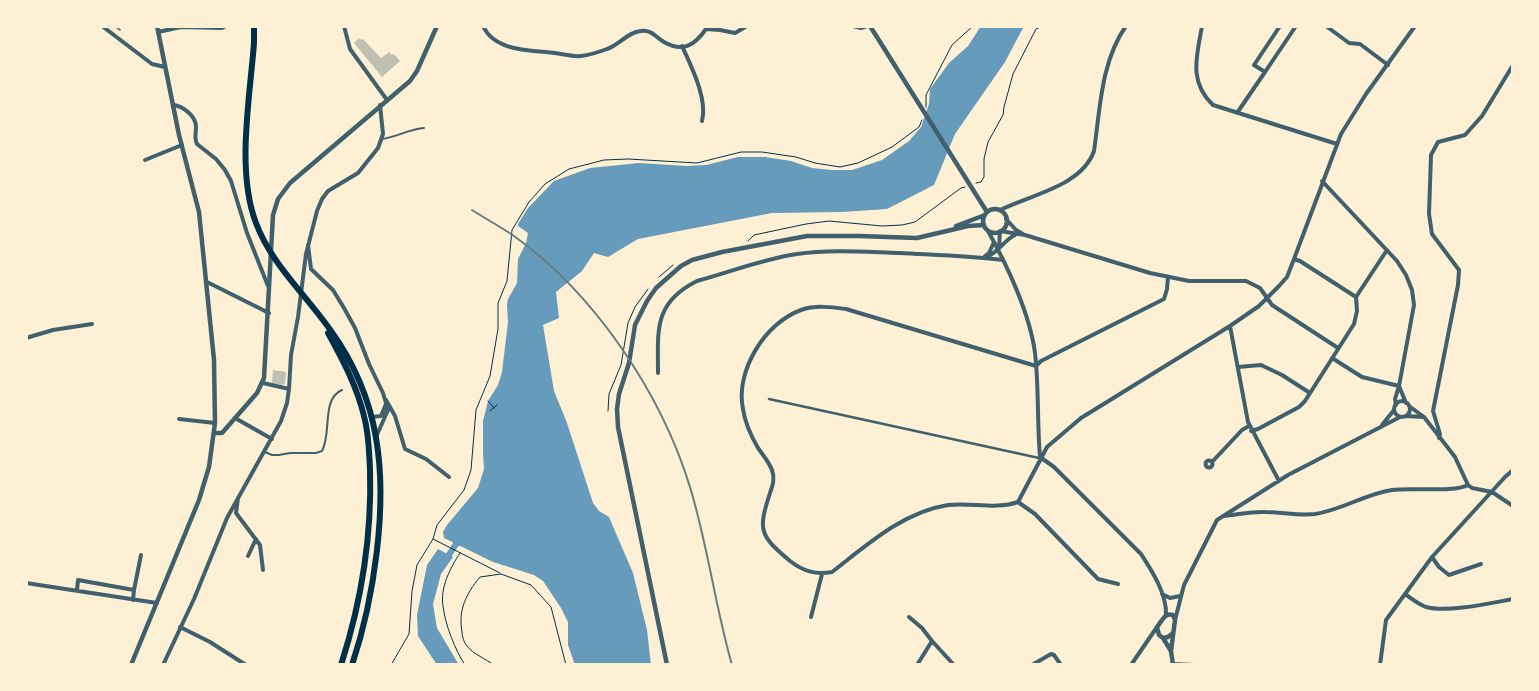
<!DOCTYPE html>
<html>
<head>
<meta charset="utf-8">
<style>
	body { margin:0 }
	#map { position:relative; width:1539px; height:691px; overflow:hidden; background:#fdf0d5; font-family:Cabin,sans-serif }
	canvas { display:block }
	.frame { position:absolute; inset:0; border:28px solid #fdf0d5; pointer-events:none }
</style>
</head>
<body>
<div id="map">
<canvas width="1539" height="691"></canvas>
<div class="frame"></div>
</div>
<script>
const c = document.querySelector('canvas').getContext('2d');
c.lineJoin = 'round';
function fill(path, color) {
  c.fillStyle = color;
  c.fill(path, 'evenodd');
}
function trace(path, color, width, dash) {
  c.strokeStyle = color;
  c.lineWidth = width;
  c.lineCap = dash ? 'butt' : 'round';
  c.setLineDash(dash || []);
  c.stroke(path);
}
const water = new Path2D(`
	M981,26H1024L1005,62L955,134L934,185L887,209L842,212L772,213L638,239L608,257L594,253L582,271L556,292L559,318L543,325L554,391L567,423L593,503L599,511L609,517L633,573L647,630L651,665H575L568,645V622L561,608L543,581L534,575L493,562L444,538L443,532L447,525L478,488L484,469L483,452V421L488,401L498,385L502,372L508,322L507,305L508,299L517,283L518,259L526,243L528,233L518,226V224L528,208L554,181L590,168L639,163L687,166L706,165L738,157H765L791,161L812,168L831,170H852L882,160L909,141L921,127L929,104L930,89L949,63L968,46Z
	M438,549L453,557L441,574L433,604L437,628L459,665H437L418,636L417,615L427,565Z`);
const canal = new Path2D(`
	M445,561L456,544L462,541`);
const building = new Path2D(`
	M359,38L361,40L363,39L381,58L389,52L392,55L394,54L400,61L382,77L354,43Z
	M273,370L286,372L285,383L282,385L272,383Z`);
const path = new Path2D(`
	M926,107V95L952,45L973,26
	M976,183L981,182L984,177V159L988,142L1003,115L1004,107L1013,74L1036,29L1043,26
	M748,241L754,235L806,224L829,221L882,226L902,225L915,222L961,188L965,187
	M659,277L673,265
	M488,401L494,408
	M490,411L497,405
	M608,411L609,394L621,365L628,323L635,307L648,289
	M433,539L437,525L464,490L471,470L476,410L490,376L498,329V303L507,281L512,230L529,202L545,184L569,169L604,160L628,159L697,163L741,152H762L796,157L815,163L840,167L858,163L892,147L919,127L922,120
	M460,553C450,568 440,588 443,606C445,624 455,650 465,665
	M391,665L409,634L412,591L417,565L433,539L500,573
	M494,665C486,659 473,654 467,646C464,643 462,636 462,632C458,610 466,594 480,577L501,574L531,585L551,607L566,665`);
const service = new Path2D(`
	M382,139C397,137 409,129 424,128
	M265,452L272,455H279L290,453H316L322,451C332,433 321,399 342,390`);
const pedestrian = new Path2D(`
	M769,399L1039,458`);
const minor = new Path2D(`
	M102,26L152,64L165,67
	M344,26L350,49L387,100
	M483,26C495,52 531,50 555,53C563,54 572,57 581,56C590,55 599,52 607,49C619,45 628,32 641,31C650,29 656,37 664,42C683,53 695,45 706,29L720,30L735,33L747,26
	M853,26L861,28L867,26
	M1202,26C1197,56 1188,81 1213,105L1337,144
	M1280,26L1254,65L1265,72L1296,26
	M1326,26L1349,43L1360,44L1388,65
	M158,32L181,27L222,28L226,26
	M682,46C691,66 708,99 702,121
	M173,105C183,106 196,116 196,127C196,133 194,138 197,144L216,159L225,170L231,181L247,233L268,286
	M1237,113L1265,72
	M145,160L182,145
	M1322,181L1397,261L1406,275L1412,290L1414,305L1399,386L1395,399L1396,405
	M1000,210C1030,195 1082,186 1094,151C1100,110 1101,61 1126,26
	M1006,219L1016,230L1023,234
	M988,231C1007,265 1030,314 1035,353C1039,387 1037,422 1040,457L1054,467L1141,554C1152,571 1167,594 1166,615
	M308,245L311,269L333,290L344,308L355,328L369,364L383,393L388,410L376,437
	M999,248L1000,231L1025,235L1150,273L1189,281H1246L1260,288L1272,305L1338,348
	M985,256L989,253L994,242
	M988,256C999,252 1004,240 1015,235
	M1294,259L1300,261L1356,297
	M207,282L269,313
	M1230,326L1248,422L1279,481
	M26,338L53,330L92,324
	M1332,358L1362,377L1399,386
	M1036,366L846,309C831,307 815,305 801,310C765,323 735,371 743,409C745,423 751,436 758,448C763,455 769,462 772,470C775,478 773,485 770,493C758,530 759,535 790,561C803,571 815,575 832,572C867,545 903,512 948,505C971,502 996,510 1018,502L1047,447L1081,418L1230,326L1259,306L1279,286L1287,277L1294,259L1341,134L1366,94L1415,26
	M1036,366L1041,361L1164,299L1167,289L1168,277
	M1238,367L1261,365L1282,375L1310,393
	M658,373C658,331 653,303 697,281C730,272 763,259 797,254C831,249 866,252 900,253C935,255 969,256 1003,260
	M263,383L289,389
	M1399,386L1406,403
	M386,400L395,416L405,449L426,459L449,477
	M1394 409a8 8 0 1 1 16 0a8 8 0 1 1-16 0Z
	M1409,406L1424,417L1455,457L1468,485L1472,488L1492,492L1513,506
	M1406,416L1424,417
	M371,417L381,416L386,404
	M235,418L272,439
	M179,419L215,423
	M1382,425L1394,410
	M1251,431L1258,429L1299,407L1305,401L1354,324L1357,311L1356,297L1387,250
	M1439,438L1440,434L1433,411L1458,285L1459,270L1432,234L1429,214L1431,155L1438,142L1465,135L1482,116L1513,65
	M1205.5 464a3.5 3.5 0 1 1 7 0a3.5 3.5 0 1 1-7 0Z
	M1212,462L1242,430L1249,426
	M1018,502L1035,514L1098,579L1118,584
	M236,513L260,545L263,570
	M236,513L238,498
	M1223,516C1237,515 1251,511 1265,512C1281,512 1299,516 1315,514C1342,510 1365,494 1392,490C1411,487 1454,493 1468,485
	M248,556L256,539
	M1432,557L1439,567L1449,575L1481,564
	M26,583L157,603
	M134,590L141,555
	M77,591L78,580L134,590L133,600
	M1162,594L1170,598L1180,596
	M1405,594C1412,599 1418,604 1426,607C1447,613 1491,603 1513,599
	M811,617L822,574
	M909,617L922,628L932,641
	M1175,620L1184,585L1217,520L1288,475L1400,417
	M180,627L210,642L246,665
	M1173,664L1195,665
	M163,665L194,599L227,518L281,421L287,403L289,389L291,355L298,317L306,254L317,211L322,199L328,191L358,173L378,148L383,134L380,105
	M917,665L932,641L954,665
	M1032,665L1051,654L1054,655L1061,665
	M1131,665L1157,627
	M1380,665L1386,620L1432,557L1505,477L1513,470`);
const tertiary = new Path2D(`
	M870,26L987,212
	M983 221a12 12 0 1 1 24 0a12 12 0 1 1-24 0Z
	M956,226L985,215
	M214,433H222L257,393L264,378L273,215L278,199L290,183L410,81L417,71L437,26
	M1173,633L1168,637L1163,638L1159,635L1157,627C1162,621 1165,612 1173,615L1175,620L1171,651L1173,665
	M1163,638L1171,651
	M131,665L199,500L209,467L215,423L214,360L199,212L179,135L157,26
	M667,665L618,427L617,409L619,394L629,363L635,325L647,301L656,288L681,266L692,260L722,252L807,236H859L917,238L968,226L984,225`);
const trunk = new Path2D(`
	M254,26V43C250,97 236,171 256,223C271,264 307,296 331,331C353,361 370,400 376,438C388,506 374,599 352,665
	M328,333C343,360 357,387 364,416C369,434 369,452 370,469C372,535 361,603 341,665`);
const rail = new Path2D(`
	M115,26L120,30
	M472,210C486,219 501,227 514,236C595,294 661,393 690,487C708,546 715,606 732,665`);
fill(water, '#669bbc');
trace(canal, '#669bbc', 6);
fill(building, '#bec0b2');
trace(path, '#003049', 1);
trace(service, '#3f606c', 2);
trace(pedestrian, '#3f606c', 2.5);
trace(minor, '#3f606c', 4);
trace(tertiary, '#3f606c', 4.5);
trace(trunk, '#003049', 6);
trace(rail, '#657d81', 2);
</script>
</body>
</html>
